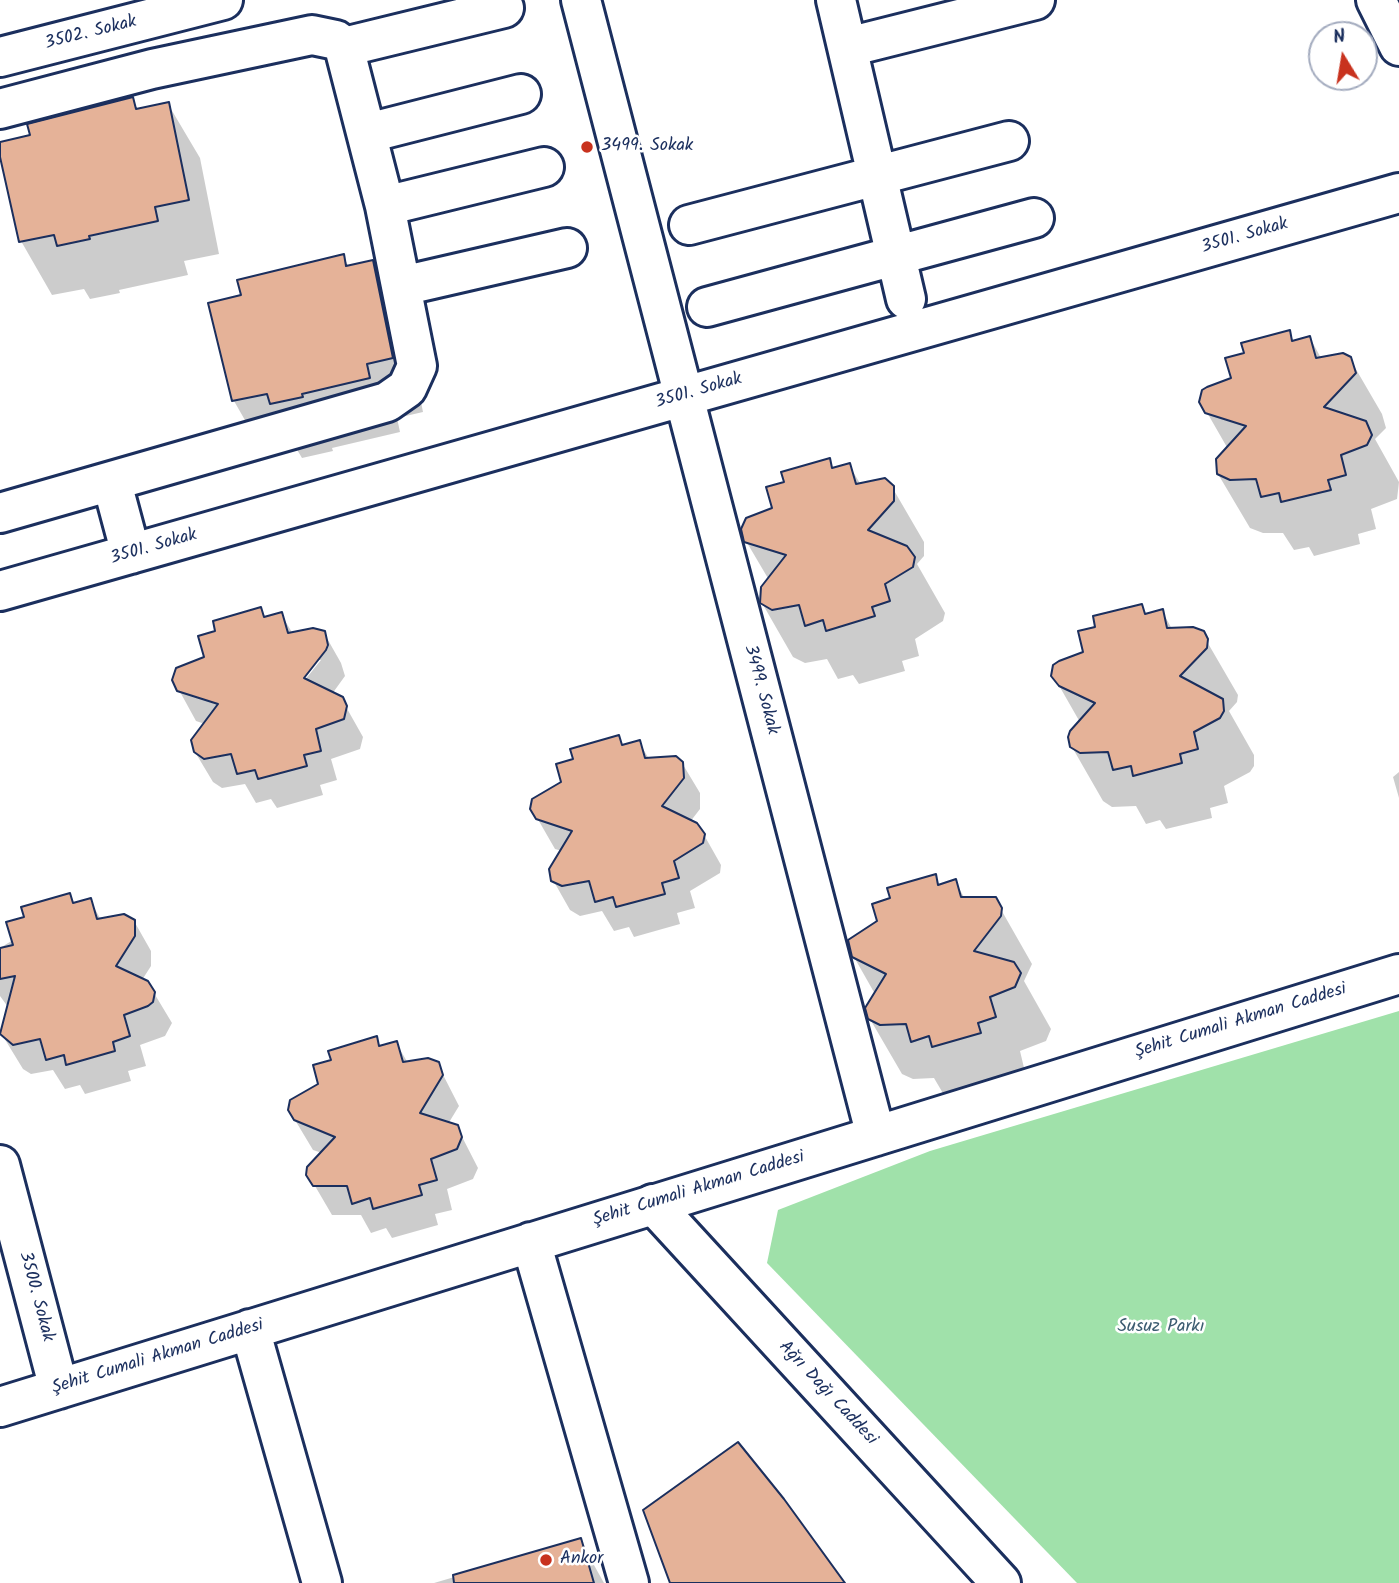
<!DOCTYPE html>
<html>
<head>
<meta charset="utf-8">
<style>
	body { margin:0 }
	#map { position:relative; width:1399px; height:1583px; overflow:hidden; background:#fff; font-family:Kalam,sans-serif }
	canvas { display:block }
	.north { position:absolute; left:1308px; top:21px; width:70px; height:70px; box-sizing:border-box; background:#fff; border:2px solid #a4acbf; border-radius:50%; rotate:349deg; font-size:19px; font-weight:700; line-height:28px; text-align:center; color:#1b2f5e }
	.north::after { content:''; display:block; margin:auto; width:24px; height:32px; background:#c8321e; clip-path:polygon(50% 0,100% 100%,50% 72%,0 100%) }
</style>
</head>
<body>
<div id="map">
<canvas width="1399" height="1583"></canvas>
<div class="north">N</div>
</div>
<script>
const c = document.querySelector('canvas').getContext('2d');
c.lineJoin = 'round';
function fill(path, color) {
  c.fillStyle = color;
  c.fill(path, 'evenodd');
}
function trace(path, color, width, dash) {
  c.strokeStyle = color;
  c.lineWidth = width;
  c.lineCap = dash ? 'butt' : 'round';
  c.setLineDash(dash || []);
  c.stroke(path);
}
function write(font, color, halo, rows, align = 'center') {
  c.font = font + ' Kalam,sans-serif';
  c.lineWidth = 5;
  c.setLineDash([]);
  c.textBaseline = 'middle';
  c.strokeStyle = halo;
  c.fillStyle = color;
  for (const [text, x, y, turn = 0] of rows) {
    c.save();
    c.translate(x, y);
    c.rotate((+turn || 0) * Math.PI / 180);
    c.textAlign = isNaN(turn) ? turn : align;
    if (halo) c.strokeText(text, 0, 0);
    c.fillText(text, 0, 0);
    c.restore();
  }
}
const green = new Path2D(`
	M1399,1011V1583H1077L767,1263L778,1210L930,1151Z`);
const shadow = new Path2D(`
	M132,99L138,110L168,104L200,158L219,254L184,261L188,275L119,290L120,293L90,299L84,289L52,295L21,241L0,144L32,137Z
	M343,256L349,267L373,262L404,316L423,412L397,418L400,432L332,448L333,451L302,458L296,448L265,455L234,401L210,304L243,296Z
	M1289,332L1294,342L1310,338L1321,358L1350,359L1382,414L1386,428L1375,439L1399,482L1397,499L1371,509L1376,529L1358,534L1360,544L1314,556L1309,547L1294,550L1283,533H1263L1250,528L1218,474L1228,449L1201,402L1233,379L1246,354Z
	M829,460L834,469L849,465L861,485L892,487L924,542V556L917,564L945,613L943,621L915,639L919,656L902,661L905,671L859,684L853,675L838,679L827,659L805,663L793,657L762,603L769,580L746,541L774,509L786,484Z
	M1141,606L1147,615L1162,611L1172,629L1202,633L1238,695L1237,702L1229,711L1254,755V766L1250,772L1224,786L1228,803L1210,808L1212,818L1166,829L1160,820L1146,824L1136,806L1112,807L1103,801L1072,747L1081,724L1053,675L1085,653L1097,628Z
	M261,609L266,618L281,614L293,634L324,633L341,663L345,676L332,694L341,698L363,737L360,749L331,759L337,780L320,785L323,795L277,808L271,799L256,803L245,784L222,788L213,782L195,752L205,724L196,721L179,690L206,659L218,632ZM316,660H321L300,686L298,684Z
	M618,737L624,747L639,742L649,759L682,763L700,793V809L690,822L699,826L721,865L720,873L690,891L695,908L677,913L680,924L634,937L629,927L614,931L602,911L580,916L570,910L553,880L562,851L555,849L532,809L563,783L575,760Z
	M1399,772V798L1393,777Z
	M935,876L940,886L955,881L965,899H995L1032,964L1024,981L1051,1029L1046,1041L1020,1051L1025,1072L944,1095L934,1078L913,1079L902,1074L870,1019L875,994L854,957L892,900Z
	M69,895L75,904L90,900L101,920L134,921L151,951V966L142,980L154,993L172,1023L165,1036L140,1045L146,1066L128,1071L131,1081L85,1094L80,1085L65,1089L53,1070L31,1074L23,1069L1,1033L8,1007L0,996V948L13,940L26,918Z
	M376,1038L381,1048L396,1043L408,1063H437L459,1106L448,1124L457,1127L478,1168L473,1179L447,1189L452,1210L435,1214L438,1225L392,1238L386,1228L371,1233L361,1215H332L308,1174L322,1153L313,1150L289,1110L320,1085L333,1061Z
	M580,1540L604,1583H434Z`);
const building = new Path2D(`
	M133,97L136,109L169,102L189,200L155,207L158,221L89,236L90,239L57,246L54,235L19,242L0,157V142L30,135L27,124Z
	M344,254L346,266L373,260L393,358L367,364L370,378L302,394L303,397L270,404L267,394L232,401L208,303L241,295L237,280Z
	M1290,330L1292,341L1310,336L1316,358L1343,353L1351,357L1356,373L1324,407L1366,421L1372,435L1367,445L1341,455L1346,475L1328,480L1331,490L1281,502L1279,493L1261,497L1256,479L1230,480L1217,474L1216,459L1246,426L1205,413L1199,402L1202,390L1207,387L1231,378L1225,358L1244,353L1241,343Z
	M830,458L832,468L850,463L856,484L885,478L894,486V501L868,530L907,546L915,557L913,567L885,584L890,601L872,607L875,616L826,631L823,620L805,626L799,605L772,610L760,603L761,587L786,555L744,542L741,529L746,518L772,508L766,487L784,482L781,472Z
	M1142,604L1145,614L1163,609L1167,628L1193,627L1204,631L1208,639L1207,648L1180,676L1223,699L1224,711L1220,718L1194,732L1198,749L1180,754L1182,763L1133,776L1131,766L1113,770L1108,752L1080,753L1070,747L1068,737L1070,731L1095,703L1059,686L1051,676L1053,665L1059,661L1083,652L1078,631L1095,627L1093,616Z
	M261,607L264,617L282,612L288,633L313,628L325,631L328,645L326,650L304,678L343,697L347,706L344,719L316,729L321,751L304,755L307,766L258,779L255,770L237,774L231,754L204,759L194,752L191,740L218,704L177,691L172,680L176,668L204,657L198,636L215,631L213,621Z
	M619,735L622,745L640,740L645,758L676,756L683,762L684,778L662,806L697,823L705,834L703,843L674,861L679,878L662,883L665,894L616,907L613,897L595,902L589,881L562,886L551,881L549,869L572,831L536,819L530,809L532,799L561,782L556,764L573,759L570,749Z
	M936,874L938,885L956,879L961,897H996L1002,908L1001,916L974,951L1014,962L1021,973L1015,987L990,997L996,1017L978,1023L981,1033L932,1047L929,1036L911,1042L906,1024L880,1025L868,1019L865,1008L886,974L852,957L848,940L877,921L872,904L890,898L887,888Z
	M70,893L73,903L91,898L97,919L124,914L135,920V936L116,966L148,981L155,992L153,1002L148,1006L124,1015L130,1036L113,1042L115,1051L66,1065L64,1055L46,1060L40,1039L13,1045L0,1034L15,976L0,979V948L13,945L6,922L24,917L21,907Z
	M377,1036L379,1046L397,1041L403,1062L428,1058L439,1062L443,1075L420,1113L458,1125L462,1137L457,1149L431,1159L437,1180L419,1185L422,1195L373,1209L370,1198L352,1204L347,1186H313L306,1175L307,1167L335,1137L294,1120L288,1110L290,1100L318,1084L313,1065L331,1060L328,1051Z
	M738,1442L784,1499L845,1583H670L643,1510Z
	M581,1538L594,1583H454L453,1575Z`);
const minor = new Path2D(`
	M581,0L876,1136
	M836,0L906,299
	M1376,0L1399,46
	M344,47L504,8
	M848,47L1035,0
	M0,57L223,0
	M0,109L152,69L312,35L336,40L344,47L385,206L417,366L407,388L387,402L0,513
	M368,133L521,94
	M385,206L544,167
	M689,225L1009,141
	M402,286L567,248
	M707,307L1034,218
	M112,483L131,554
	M0,591L1399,193
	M0,1165L59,1389
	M531,1242L629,1583
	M250,1329L322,1583
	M0,1407L1399,974`);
const major = new Path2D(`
	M653,1204L1001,1583`);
const markers = [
	[587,147,7,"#c8321e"],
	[546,1560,7,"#c8321e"]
];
const streetNames = [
	["3502. Sokak",91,34,-14],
	["3501. Sokak",1245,237,-16],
	["3501. Sokak",699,392,-16],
	["3501. Sokak",154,548,-16],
	["3499. Sokak",760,690,75],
	["Şehit Cumali Akman Caddesi",1241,1022,-17],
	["Şehit Cumali Akman Caddesi",699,1190,-17],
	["3500. Sokak",35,1297,75],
	["Şehit Cumali Akman Caddesi",158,1358,-17],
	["Ağrı Dağı Caddesi",827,1394,47]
];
const poiNames = [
	["3499. Sokak",601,147],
	["Ankor",560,1560]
];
const parkNames = [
	["Susuz Parkı",1161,1328]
];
fill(green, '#a0e1aa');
fill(shadow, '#0003');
fill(building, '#e5b298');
trace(building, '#1b2f5e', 2);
trace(minor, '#1b2f5e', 44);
trace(major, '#1b2f5e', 44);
trace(minor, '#fff', 38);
trace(major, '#fff', 38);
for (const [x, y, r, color] of markers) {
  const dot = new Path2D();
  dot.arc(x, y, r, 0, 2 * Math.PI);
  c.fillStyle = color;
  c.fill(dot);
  trace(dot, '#fff', 2.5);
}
write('18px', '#1b2f5e', '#fff', streetNames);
write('18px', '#1b2f5e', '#fff', poiNames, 'left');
write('18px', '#3c5c71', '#fff', parkNames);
</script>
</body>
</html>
